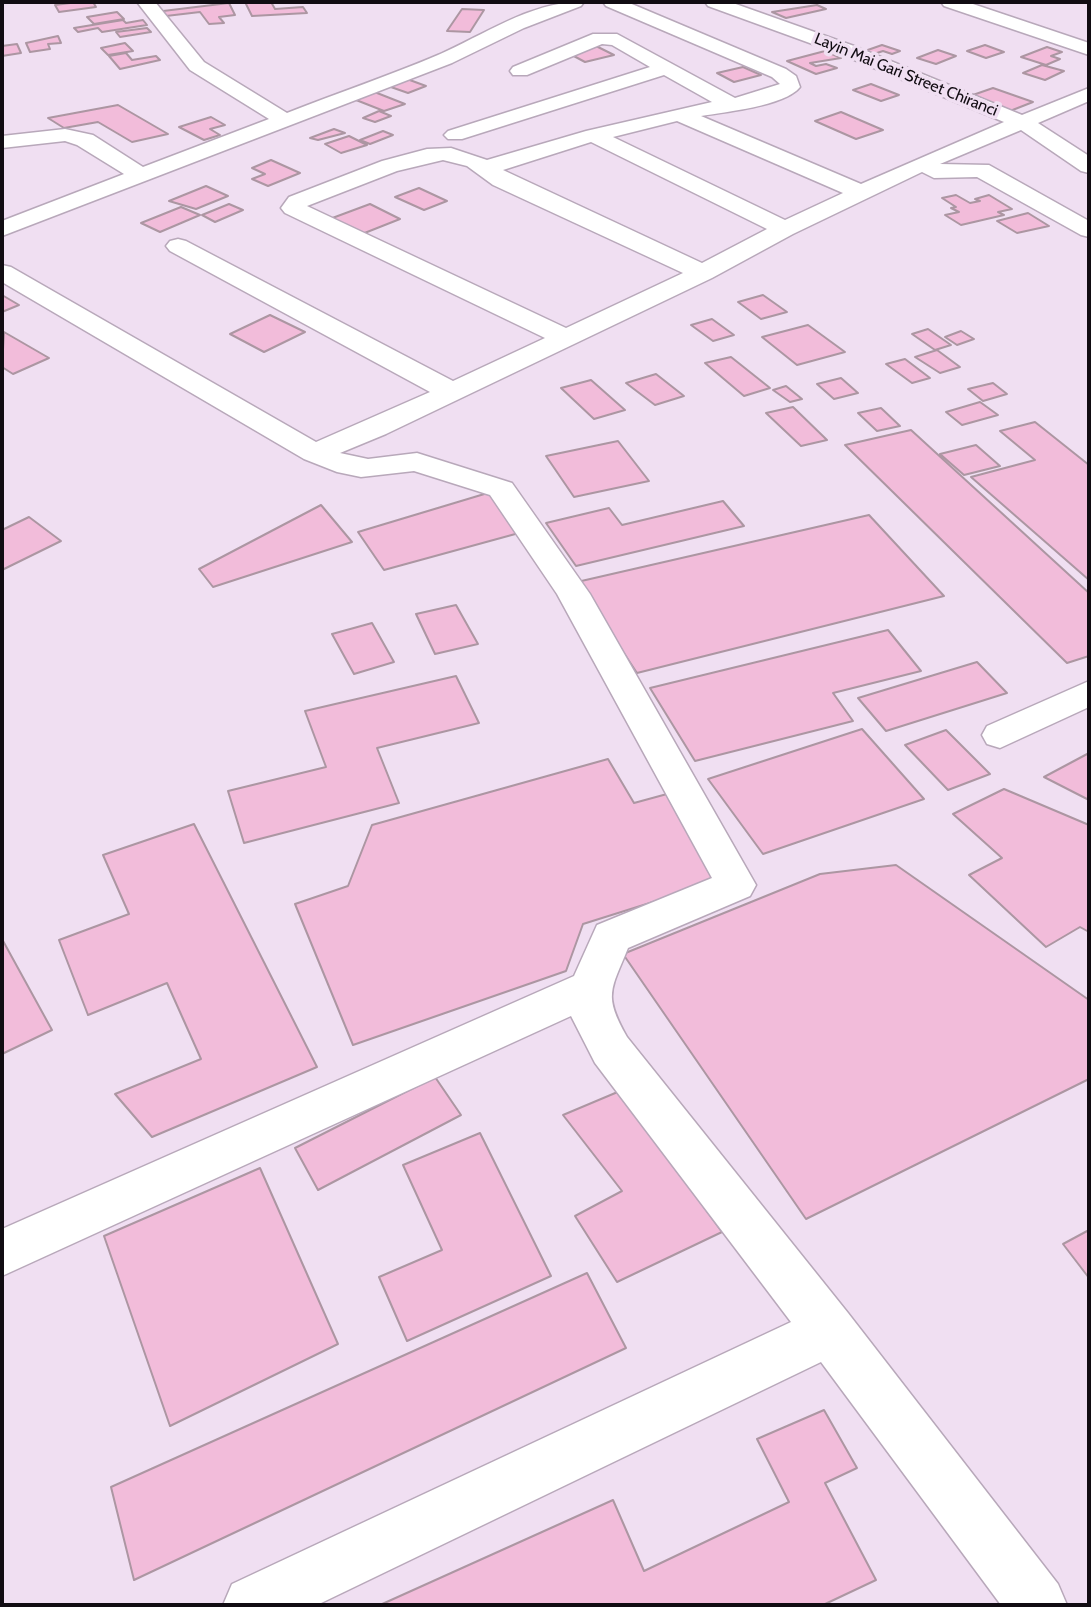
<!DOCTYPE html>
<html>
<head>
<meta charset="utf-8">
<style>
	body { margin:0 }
	#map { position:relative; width:1091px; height:1607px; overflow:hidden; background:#f0dff2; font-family:Cabin,sans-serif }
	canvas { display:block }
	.frame { position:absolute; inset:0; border:4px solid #110c12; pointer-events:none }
</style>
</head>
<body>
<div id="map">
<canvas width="1091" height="1607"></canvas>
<div class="frame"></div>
</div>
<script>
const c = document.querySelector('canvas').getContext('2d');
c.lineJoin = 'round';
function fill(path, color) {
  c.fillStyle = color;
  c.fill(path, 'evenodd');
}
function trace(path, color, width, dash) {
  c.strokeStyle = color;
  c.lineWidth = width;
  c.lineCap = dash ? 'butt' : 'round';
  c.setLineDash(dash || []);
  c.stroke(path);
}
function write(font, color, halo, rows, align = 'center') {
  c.font = font + ' Cabin,sans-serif';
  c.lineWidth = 7;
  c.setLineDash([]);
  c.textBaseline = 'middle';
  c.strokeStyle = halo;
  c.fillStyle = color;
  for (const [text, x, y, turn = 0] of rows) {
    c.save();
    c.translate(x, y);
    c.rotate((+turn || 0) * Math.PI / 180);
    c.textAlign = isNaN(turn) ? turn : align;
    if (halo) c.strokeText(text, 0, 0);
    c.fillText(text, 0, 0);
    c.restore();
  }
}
const building = new Path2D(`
	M78,2H93L96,7L59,12L55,5Z
	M245,2H271L275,9L303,7L307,13L252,16Z
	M229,3L235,15L219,17L224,23L209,24L200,12L166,16L163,11Z
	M817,5L826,9L786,18L772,12Z
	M462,9L484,10L470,32L447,31Z
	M117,12L124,19L94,24L87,17Z
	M123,20L126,23L143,20L147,25L102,32L98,28L78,32L74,28Z
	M147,28L151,32L120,37L116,32Z
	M58,36L61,43L48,44L50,49L30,52L26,43Z
	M125,43L133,51L108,55L101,48Z
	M17,44L21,53L2,56V46Z
	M882,45L900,51L892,54L883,51L871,55L862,52Z
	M985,45L1004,52L986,58L967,51Z
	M596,46L614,55L585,62L570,54Z
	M1047,47L1062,52L1051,56L1060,59L1046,65L1021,57Z
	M938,50L956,56L936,64L917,58Z
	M825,51L841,58L810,63L816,66L826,64L837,68L816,74L787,61Z
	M126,53L132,60L156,56L160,60L120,69L109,56Z
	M1042,65L1064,71L1045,80L1023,73Z
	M743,67L761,75L734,82L717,73Z
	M407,79L426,86L408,93L388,86Z
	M871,84L899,95L881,101L853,90Z
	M993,88L1033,102L1010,111L970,96Z
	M372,91L405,104L384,111L351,98Z
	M118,105L168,134L132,142L98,122L64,128L48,118Z
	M379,111L391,116L375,122L363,118Z
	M841,112L883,130L856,139L815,121Z
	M211,117L225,125L210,129L220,135L204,140L179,127Z
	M334,129L345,133L318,140L310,138Z
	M383,131L393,135L370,144L360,140Z
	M349,136L367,145L341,153L325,144Z
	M271,160L300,173L268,186L252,179L265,174L252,168Z
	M206,186L228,196L196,209L169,201Z
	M419,188L447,201L424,210L395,197Z
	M956,195L970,203L980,201L975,199L989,195L1012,209L998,212L1004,215L961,225L945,215L959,212L951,208L956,207L942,198Z
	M229,204L243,210L215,222L202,215Z
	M370,204L400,219L357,236L327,220Z
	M181,207L200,215L160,232L141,223Z
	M1028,213L1049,226L1017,233L997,221Z
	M2,295L19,305L2,312Z
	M763,295L787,312L761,319L738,302Z
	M270,315L305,332L264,352L230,334Z
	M712,319L734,335L713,341L691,325Z
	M808,325L845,352L797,365L762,337Z
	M928,329L951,345L935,350L912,334Z
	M961,331L974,339L957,345L945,337Z
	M4,332L49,358L13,374L2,367Z
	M937,350L960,367L940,373L915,357Z
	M731,357L770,388L744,396L705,363Z
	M905,359L930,378L912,383L886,364Z
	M656,374L684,396L655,405L626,383Z
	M841,378L858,393L834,399L817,384Z
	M591,380L625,410L594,419L561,388Z
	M993,383L1007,394L983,401L968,389Z
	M786,386L802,399L790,402L773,390Z
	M980,402L998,415L962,425L946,412Z
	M793,407L827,440L801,446L766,413Z
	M881,408L900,426L877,431L858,413Z
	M1035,422L1089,465V580L971,477L1035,460L1000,431Z
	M911,430L1089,593V656L1067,663L845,445Z
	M618,441L649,481L574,497L546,456Z
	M976,445L1000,466L964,475L940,454Z
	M501,489L519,533L384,570L358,532Z
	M723,501L744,526L576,566L546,523L609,508L622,525Z
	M321,505L352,542L213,587L199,569Z
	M869,515L944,596L637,673L577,582Z
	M29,517L61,541L2,570V530Z
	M456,605L478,644L435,654L416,614Z
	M372,623L394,662L354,674L332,634Z
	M888,630L921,671L833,693L853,721L695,761L650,688Z
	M977,662L1007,693L886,731L858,698Z
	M456,676L479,723L377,748L399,803L244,843L228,791L326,767L305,711Z
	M862,729L924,799L763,854L708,779Z
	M946,730L990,774L948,790L905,745Z
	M1089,753V800L1044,777Z
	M608,759L634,803L667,794L723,880L583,924L566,971L353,1045L295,904L348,886L372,825Z
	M1004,789L1089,825V932L1080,927L1046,947L969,875L1002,858L953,814Z
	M194,824L317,1067L152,1137L115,1094L201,1059L167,983L88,1015L59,940L129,914L103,855Z
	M896,865L1089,1000V1079L806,1219L623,954L820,874Z
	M2,939L52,1030L2,1054Z
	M435,1077L461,1115L318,1190L295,1148Z
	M620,1091L722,1232L617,1282L575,1216L622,1191L563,1115Z
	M480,1133L551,1276L407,1341L379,1277L442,1250L403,1165Z
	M260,1168L338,1344L170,1426L104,1236Z
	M1089,1230V1278L1063,1244Z
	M587,1273L626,1348L134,1580L111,1487Z
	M824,1410L857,1468L825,1483L876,1580L823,1605H380L613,1500L644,1571L789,1502L757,1439Z`);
const minor = new Path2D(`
	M137,2H155L204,62L287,113C337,93 389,76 438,55C484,35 533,0 584,2L581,6L524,28L452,63L2,236V221L124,174L77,145L65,141L2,148V136L65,129L93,135L143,167L269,119L190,70Z
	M603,2H627L786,69L796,76L800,87C785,106 725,112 701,116L861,184L1004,122L840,54L708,6L705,2H730L854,46L1022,115L1089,88V101L1038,123L1089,156V173L1081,171L1021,130L940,164L989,165L1089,221V237L1081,235L977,177L934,178L922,172L793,234L712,278L386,434L340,453L368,459L417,453L512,483L590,594L756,885L750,896L628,948C611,990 603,995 627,1037L848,1313L1058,1584L1067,1605H1001L821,1362L317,1605H223L232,1584L791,1322L595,1063L571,1016L2,1276V1229L574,976L597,925L712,878L557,594L490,495L414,471L361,477L337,472L304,459L2,282V265L11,267L316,442L430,392L170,251L166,246L170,241L178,239L186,241L453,381L545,338L285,213L281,208L289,197L382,161L427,149L451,148L487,160L586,131L712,102L664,75L462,139H448L444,135L448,131L650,67L612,45L602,44L527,75H513L510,71L513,67L593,34H617L735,98L780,84L772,77L606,6ZM677,121L843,193L785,220L613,137ZM591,142L767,229L702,263L503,170ZM443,160L467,166L493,185L683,273L566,328L307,206L397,171Z
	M941,2H967L1089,43V55L944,6Z
	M1089,681V707L1000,748L987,744L982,735L987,726Z`);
const farStreetnames = [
	["Layin Mai Gari Street Chiranci",906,75,22]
];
fill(building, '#f2bcda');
trace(building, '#ac96a2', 2);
trace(minor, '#b8a8ba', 3);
fill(minor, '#fff');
write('16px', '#110c12', '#f0dff2', farStreetnames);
</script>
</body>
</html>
